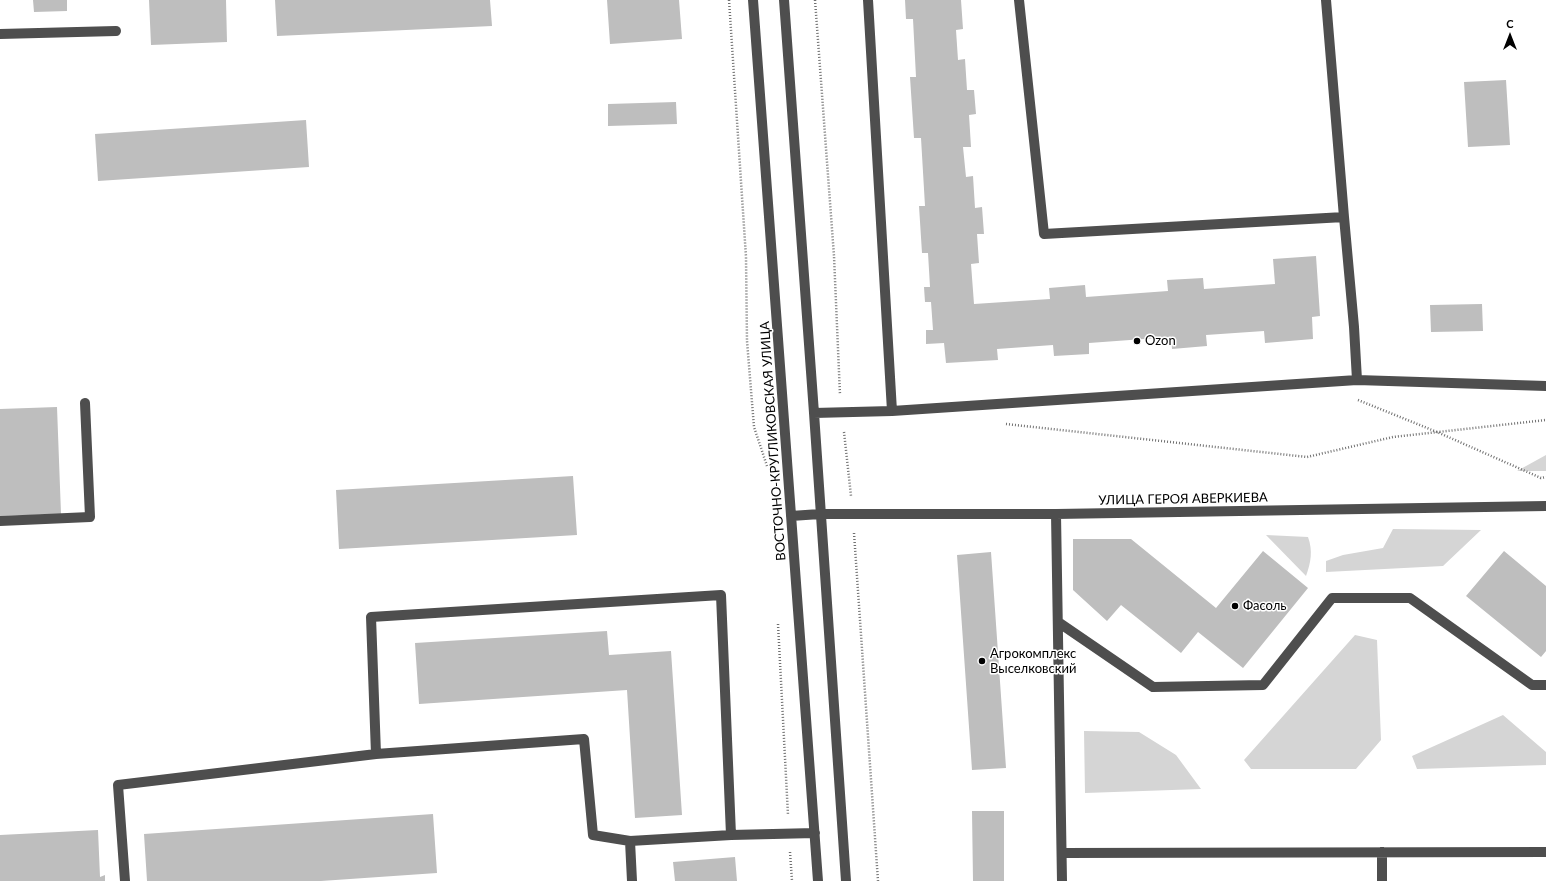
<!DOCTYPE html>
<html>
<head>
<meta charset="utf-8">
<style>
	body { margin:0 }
	#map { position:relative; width:1546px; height:881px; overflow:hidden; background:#fff; font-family:Lato,sans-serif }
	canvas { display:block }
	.north { position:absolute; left:1490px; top:16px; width:40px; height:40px; -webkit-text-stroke:3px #fff; paint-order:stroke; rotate:0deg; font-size:11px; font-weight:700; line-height:16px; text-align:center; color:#000 }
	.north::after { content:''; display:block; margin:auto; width:14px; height:18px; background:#000; clip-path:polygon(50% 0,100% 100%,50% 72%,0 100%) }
</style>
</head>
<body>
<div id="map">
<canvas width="1546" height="881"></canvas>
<div class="north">С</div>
</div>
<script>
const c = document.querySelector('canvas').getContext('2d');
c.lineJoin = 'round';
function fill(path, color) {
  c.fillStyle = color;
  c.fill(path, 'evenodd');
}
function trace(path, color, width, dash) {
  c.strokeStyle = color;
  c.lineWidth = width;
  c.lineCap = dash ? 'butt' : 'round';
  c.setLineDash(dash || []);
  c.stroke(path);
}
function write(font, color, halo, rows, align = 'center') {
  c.font = font + ' Lato,sans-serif';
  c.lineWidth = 3;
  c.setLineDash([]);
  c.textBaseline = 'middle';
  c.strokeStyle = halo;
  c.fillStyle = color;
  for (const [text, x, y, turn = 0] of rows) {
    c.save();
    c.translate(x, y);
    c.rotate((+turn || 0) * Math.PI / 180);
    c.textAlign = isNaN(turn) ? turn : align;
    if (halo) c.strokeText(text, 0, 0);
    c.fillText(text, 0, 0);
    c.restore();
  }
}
const green = new Path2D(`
	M1546,455V471H1517Z
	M1393,529L1481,530L1443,566L1326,572V561L1343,555L1383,548Z
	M1266,535L1308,537C1313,551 1311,562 1306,576Z
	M1355,635L1377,640L1381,740L1356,769H1251L1244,760Z
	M1503,715L1546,752V765L1417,769L1412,756Z
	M1084,731L1139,732L1176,755L1201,789L1085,793Z`);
const building = new Path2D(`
	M33,0H67V11L34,12Z
	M149,0H226L227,42L151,45Z
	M275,0H490L492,26L277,36Z
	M607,0H679L682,39L610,44Z
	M905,0H961L963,29L956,30L958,60L965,59L967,90H974L976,114L969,115L971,147H963L966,177L973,176L975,208L982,207L984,234H977L979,263L971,264L974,304L1050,299L1049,288L1085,285L1086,297L1168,291L1167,280L1203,278L1204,289L1275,284L1273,259L1316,256L1320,316L1312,317L1313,339L1265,343L1264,331L1206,335L1207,346L1172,349L1171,337L1089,343V354L1054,356L1053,345L997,349L998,360L946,363L944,343L926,344V330H933L931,302H925L924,287H930L928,253H922L919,206H925L921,138H914L910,77H916L913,19H906Z
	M1506,80L1510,145L1468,147L1464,82Z
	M676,102L677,124L608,126V104Z
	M306,120L309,167L98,181L95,134Z
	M1482,304L1483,331L1431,332L1430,305Z
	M57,407L61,514L0,516V409Z
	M573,476L577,535L339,549L336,490Z
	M1073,539H1131L1216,608L1263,551L1308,588L1243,668L1198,632L1181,653L1121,605L1107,621L1073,590Z
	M1504,551L1546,586V651L1541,657L1466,596Z
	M991,552L1006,768L972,770L957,555Z
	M607,631L609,655L671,651L682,815L635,818L627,690L419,704L415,643Z
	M972,811H1004V881H973Z
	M433,814L437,873L321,881H147L144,834Z
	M98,830L100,877L105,875V881H0V835Z
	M735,857L737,881H675L673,862Z`);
const path = new Path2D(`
	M729,0L746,257L747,341L754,427L767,466
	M815,0L834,256L840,395
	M1358,400L1437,432L1541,478L1546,477
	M1006,424L1307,457L1393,437L1546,420
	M844,432L851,496
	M854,533L878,881
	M778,624L788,815
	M790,852L792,881`);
const minor = new Path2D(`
	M753,0L818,881
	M784,0L814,413L846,881
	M868,0L892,411
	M1019,0L1044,234L1344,217L1326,0
	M0,34L116,31
	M1357,380L1546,386
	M814,413L892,411L1357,380L1354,327L1344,217
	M1056,514L1062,881
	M791,516L820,514H1056L1546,506
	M0,521L90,517L85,403
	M1058,622L1153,687L1263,685L1332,598H1410L1532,685H1546
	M630,841L593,835L584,739L376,754L371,617L721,595L731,835
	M1382,852V881
	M1062,853L1546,852
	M125,881L118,785L376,754
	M632,881L630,841L731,835L815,833`);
const markers = [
	[1137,341,4,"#000"],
	[1235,606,4,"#000"],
	[982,661,4,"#000"]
];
const poiNames = [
	["Ozon",1145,341],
	["Фасоль",1243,606],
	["Агрокомплекс",990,654],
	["Выселковский",990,669]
];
const streetNames = [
	["ВОСТОЧНО-КРУГЛИКОВСКАЯ УЛИЦА",773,441,-94],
	["УЛИЦА ГЕРОЯ АВЕРКИЕВА",1183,499,-1]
];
fill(green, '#d5d5d5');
fill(building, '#bebebe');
trace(path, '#707070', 2.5, [1, 2]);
trace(minor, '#4e4e4e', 10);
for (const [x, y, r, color] of markers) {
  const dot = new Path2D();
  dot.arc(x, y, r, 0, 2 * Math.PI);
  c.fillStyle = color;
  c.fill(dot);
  trace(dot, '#fff', 1.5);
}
write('13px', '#000', '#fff', poiNames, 'left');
write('13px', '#000', '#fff', streetNames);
</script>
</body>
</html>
